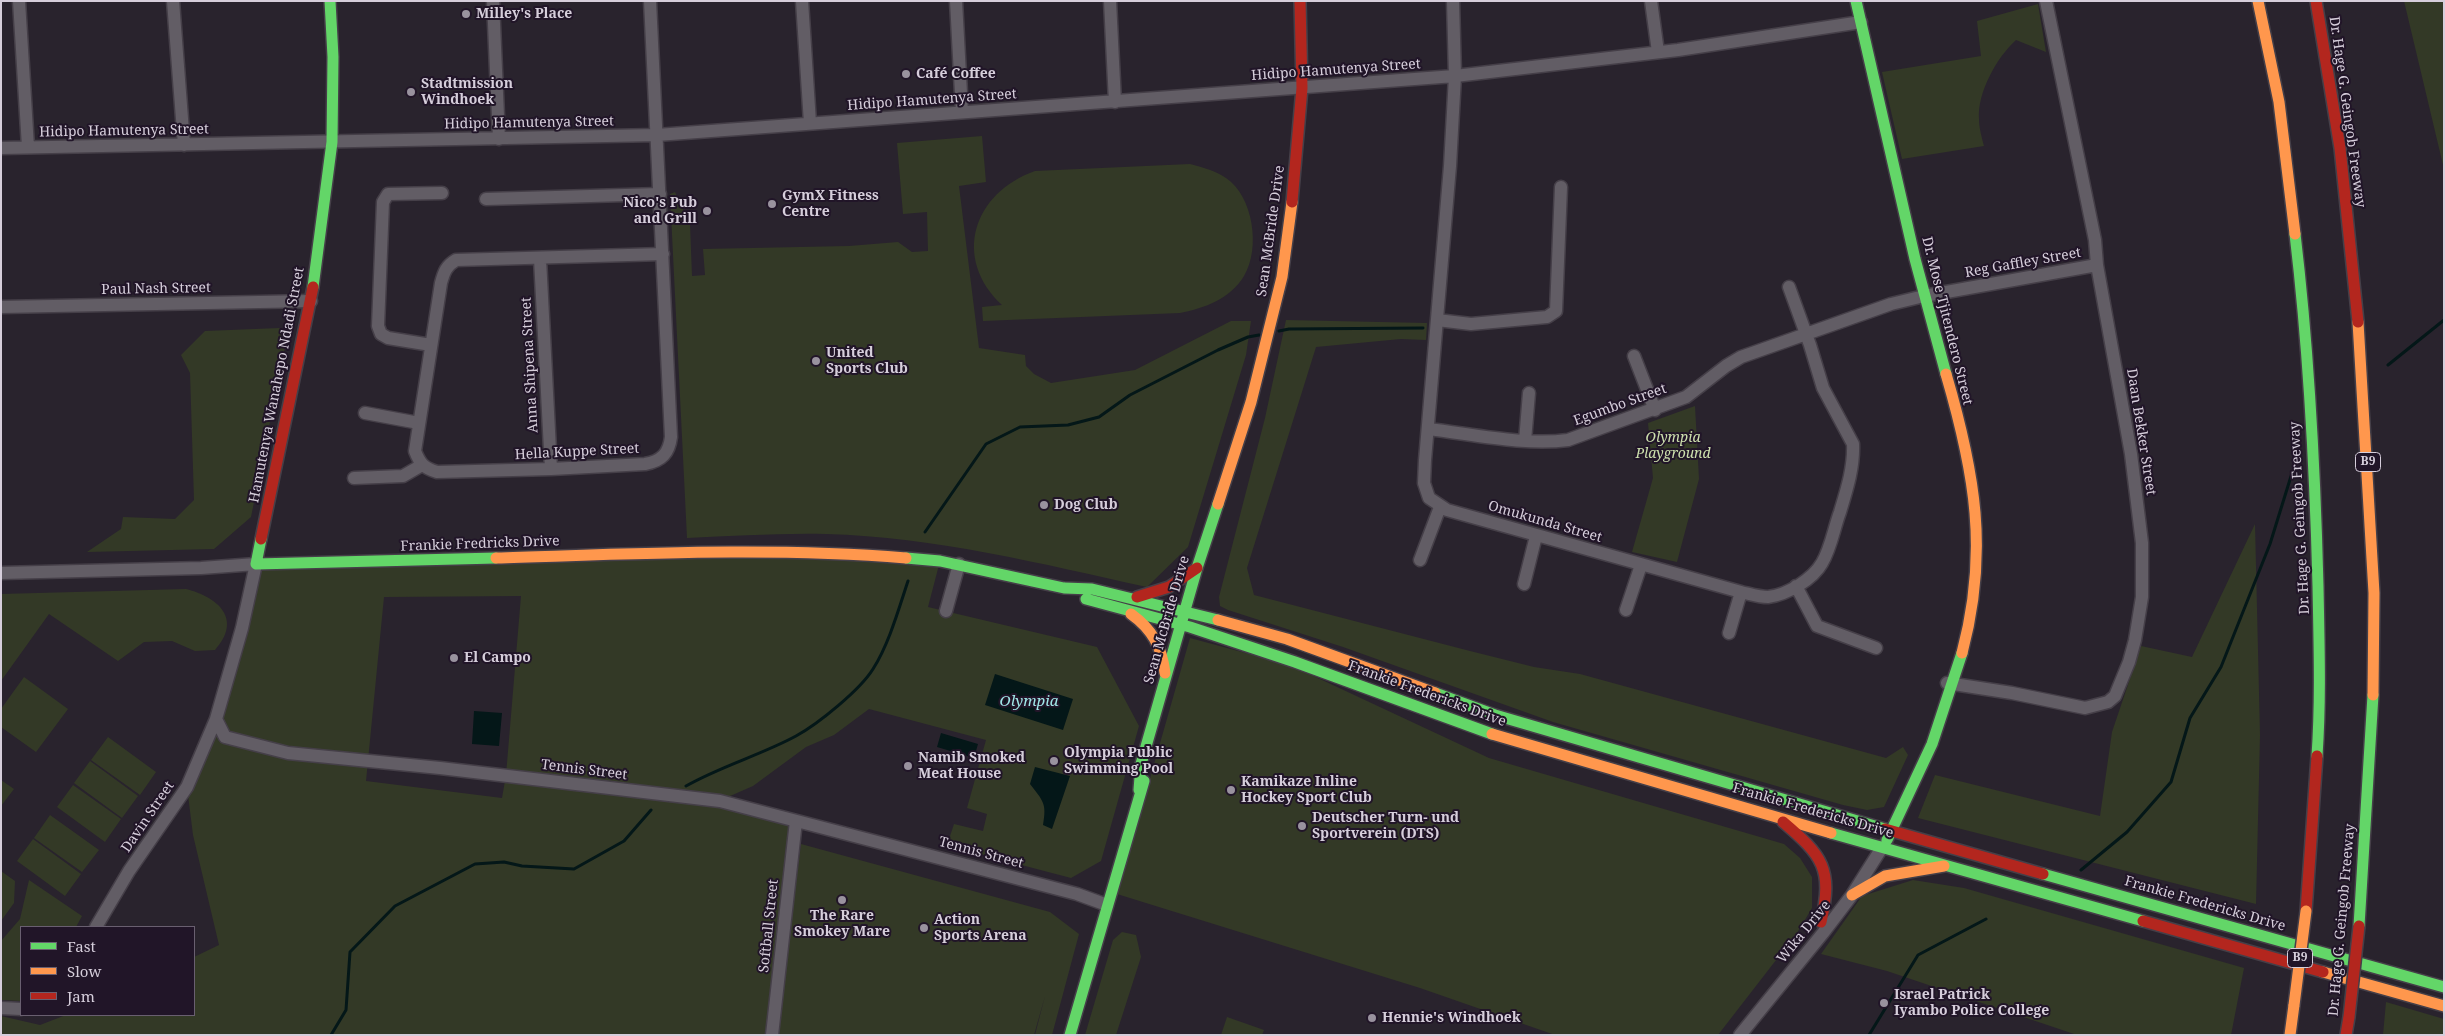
<!DOCTYPE html>
<html>
<head>
<meta charset="utf-8">
<style>
	body { margin:0 }
	#map { position:relative; width:2445px; height:1036px; overflow:hidden; background:#29232d; font-family:"Noto Serif",serif }
	canvas { display:block }
	.frame { position:absolute; inset:0; border:2px solid #d6cedb; pointer-events:none }
	.legend { position:absolute; left:20px; top:926px; width:175px; height:90px; box-sizing:border-box; background:#211528; border:1px solid #695f70; margin:0; padding:6px 9px; list-style:none; font-size:15px; color:#d6cedb }
	.legend li { display:flex; align-items:center; gap:10px; height:25px }
	.legend b { width:25px; border:1px solid #695f70 }
</style>
</head>
<body>
<div id="map">
<canvas width="2445" height="1036"></canvas>
<div class="frame"></div>
<ul class="legend">
<li><b style="height:6px;background:#63d668"></b>Fast</li>
<li><b style="height:6px;background:#ff974d"></b>Slow</li>
<li><b style="height:6px;background:#b3261e"></b>Jam</li>
</ul>
</div>
<script>
const c = document.querySelector('canvas').getContext('2d');
c.lineJoin = 'round';
function fill(path, color) {
  c.fillStyle = color;
  c.fill(path, 'evenodd');
}
function trace(path, color, width, dash) {
  c.strokeStyle = color;
  c.lineWidth = width;
  c.lineCap = dash ? 'butt' : 'round';
  c.setLineDash(dash || []);
  c.stroke(path);
}
function write(font, color, halo, rows, align = 'center') {
  c.font = font + ' "Noto Serif",serif';
  c.lineWidth = 4;
  c.setLineDash([]);
  c.textBaseline = 'middle';
  c.strokeStyle = halo;
  c.fillStyle = color;
  for (const [text, x, y, turn = 0] of rows) {
    c.save();
    c.translate(x, y);
    c.rotate((+turn || 0) * Math.PI / 180);
    c.textAlign = isNaN(turn) ? turn : align;
    if (halo) c.strokeText(text, 0, 0);
    c.fillText(text, 0, 0);
    c.restore();
  }
}
const green = new Path2D(`
	M2404,1H2444V169Z
	M2038,4L2046,52L2016,40C1997,57 1977,93 1979,119C1979,128 1982,138 1984,146L1902,159L1882,72L1981,56L1977,21Z
	M982,136L986,182L959,186L979,348L1025,355L1026,366L1034,374L1051,383L1135,370L1231,321H1251L1246,355L1188,547L1147,587C1042,564 935,537 826,534C780,533 733,536 687,538L670,194L675,192L690,224L692,276L705,275L703,249L849,246L898,242L912,252L928,251L927,212L903,214L897,143Z
	M1190,164C1202,167 1216,171 1226,178C1253,196 1261,248 1244,276C1230,299 1205,308 1180,313L983,321L982,307L1002,305C952,258 973,193 1035,171Z
	M1286,320L1427,323L1426,340L1401,339L1316,347L1247,568L1254,595L1470,651L1534,667L1580,674L1886,758L1903,747L1908,755L1884,807L1867,810L1843,805L1553,722L1343,647L1228,610L1220,606L1219,597L1265,418Z
	M280,328L287,337L251,517L214,549L87,552L121,529L123,517L175,519L194,500L190,373L181,355L205,331Z
	M1695,406L1699,479L1677,562L1632,552L1653,478L1648,423Z
	M2255,524L2260,735L2256,904L1918,818L1935,775L2100,816L2112,732L2141,646L2192,657Z
	M830,552L940,561L928,607L1097,647L1139,726L1101,861L1071,878L953,847L948,842L954,824L983,831L987,814L967,808L986,740L869,709L834,735L806,747L753,786L721,800L796,821L772,1035H1V1016L40,1025L66,1015H194V957L219,945L193,835L187,787L196,768L256,564ZM521,596L506,775L502,798L366,781L384,597Z
	M186,589C218,597 243,619 215,650L195,651L172,641L144,642L118,661L49,614L1,681V594Z
	M1190,638L1290,665L1489,758L1784,844L1800,858L1812,877V908L1797,933L1718,1035H1555L1420,988L1117,894Z
	M24,677L68,709L36,752L1,727V709Z
	M108,737L156,772L140,795L91,760Z
	M90,761L138,796L122,818L74,783Z
	M1,780L14,789L1,806Z
	M73,785L121,819L105,842L57,807Z
	M50,815L99,850L82,872L34,838Z
	M33,839L81,874L65,896L17,861Z
	M801,844L1050,912L1079,934L1052,1035H1035L1045,996L1034,1035H776Z
	M1,871L15,881L14,903L1,921Z
	M29,880L82,916L76,927H21V1001L1,1000V941L20,919Z
	M1913,880L1964,888L2244,968L2231,1035H2077L1887,971L1821,954L1862,896Z
	M1122,932L1136,935L1141,957L1116,1035H1085L1113,940Z
	M2386,1002L2444,1019V1035H2383Z
	M1227,1017L1264,1030L1262,1035H1221Z`);
const water = new Path2D(`
	M995,674L1073,699L1063,730L985,705Z
	M474,711L502,713L499,746L472,744Z
	M941,733L978,744L974,758L937,747Z
	M1035,767L1070,776L1052,829L1043,825C1047,803 1043,801 1030,784Z`);
const stream = new Path2D(`
	M1279,331L1289,329L1423,328
	M2388,365L2444,320
	M925,532L986,444L1020,427L1068,425L1099,417L1130,395L1218,350L1248,337L1259,335
	M686,786C721,766 761,755 796,736C818,724 860,690 873,669C889,644 899,608 908,581
	M2081,870L2127,832L2171,782L2190,718L2221,667L2270,544L2292,473
	M331,1035L346,1010L350,952L395,906L475,864L504,862L522,866L574,869L624,841L651,810
	M1869,1035L1918,955L1986,919`);
const street = new Path2D(`
	M19,1L28,147
	M173,1L184,145
	M493,1L499,139
	M650,1L671,437C669,453 662,461 645,464L551,469L437,472C424,468 420,464 415,451L441,283C444,272 446,266 456,260L663,254
	M802,1L810,123
	M956,1L962,112
	M1110,1L1115,102
	M1453,1L1455,76L1450,166L1425,460L1424,483L1429,498L1447,510L1741,592C1750,594 1759,597 1768,597C1787,595 1813,579 1822,563C1831,548 1834,528 1840,512C1847,489 1854,467 1853,444L1823,388L1810,345L1789,287
	M1651,1L1658,52
	M1,148L657,135L1455,76L1678,50L1861,22
	M486,199L660,194
	M540,259L551,469
	M1,307L311,301
	M1437,320L1471,324L1547,317L1556,311L1561,187
	M431,345L388,338L381,334L378,326L383,202L388,194L442,193
	M1634,356L1655,410
	M365,413L419,423
	M1428,429C1472,434 1525,446 1568,440L1686,397L1726,366L1741,357L1891,304L1924,296L2097,265
	M1525,441L1529,393
	M354,478L403,476L422,465
	M1420,560L1440,507
	M1,573L201,568L256,564L242,628L216,719L225,737L288,753L440,768L720,801L1077,894L1107,905
	M1524,584L1536,536
	M1796,586L1817,626L1876,648
	M1626,610L1641,565
	M946,611L959,564
	M1729,633L1741,592
	M1947,683L2012,693L2085,708L2108,702L2115,696L2129,662L2135,640L2142,597V543L2131,454L2097,265L2095,240L2046,1
	M96,927L129,871L187,787L216,719
	M1,1008L21,1009
	M772,1035L796,821
	M1740,1035L1823,933L1852,895L1883,846`);
const fast = new Path2D(`
	M1856,1L1915,259L1946,374
	M2295,234C2309,351 2315,468 2318,586C2319,642 2321,699 2317,756
	M313,287L332,142L333,57L330,1
	M261,539L256,564L496,558
	M906,558L940,561L1064,588L1092,589L1218,620
	M1086,599L1190,627L1295,662L1492,734
	M1435,693L1495,715L1885,829
	M1139,790L1141,764L1197,568L1218,504
	M1831,833L2143,921
	M1887,840L1932,744L1962,653
	M2043,874L2444,987
	M2359,926L2373,695
	M1070,1035L1144,781`);
const slow = new Path2D(`
	M2258,1L2279,102L2295,234
	M2358,322L2374,593L2373,695
	M1946,374C1975,473 1989,552 1962,653
	M1218,504L1251,402L1282,277L1292,202
	M496,558C633,554 770,547 906,558
	M1131,614C1152,629 1162,647 1165,673
	M1218,620L1287,639L1435,693
	M1492,734L1831,833
	M1852,895L1885,876L1944,866
	M2323,972L2444,1006
	M2290,1035L2294,1005`);
const jam = new Path2D(`
	M2316,1L2340,148L2358,322
	M1292,202L1302,88L1300,1
	M261,539L313,287
	M1137,597L1169,587L1197,568
	M1783,822C1823,856 1833,869 1821,922
	M1885,829L2043,874
	M2306,911L2317,756
	M2143,921L2323,972
	M2346,1035L2349,1017`);
const slowBridge = new Path2D(`
	M2294,1005L2306,911`);
const jamBridge = new Path2D(`
	M2349,1017L2359,926`);
const markers = [
	[466,14,5,"#99929e"],
	[906,74,5,"#99929e"],
	[411,92,5,"#99929e"],
	[772,204,5,"#99929e"],
	[707,211,5,"#99929e"],
	[816,361,5,"#99929e"],
	[1044,505,5,"#99929e"],
	[454,658,5,"#99929e"],
	[1054,761,5,"#99929e"],
	[908,766,5,"#99929e"],
	[1231,790,5,"#99929e"],
	[1302,826,5,"#99929e"],
	[842,900,5,"#99929e"],
	[924,928,5,"#99929e"],
	[1884,1003,5,"#99929e"],
	[1372,1018,5,"#99929e"]
];
const shields = [
	[2368,462,25],
	[2300,958,25]
];
const shieldNames = [
	["B9",2368,462],
	["B9",2300,958]
];
const poiNames = [
	["Milley's Place",476,14],
	["Café Coffee",916,74],
	["Stadtmission",421,84],
	["Windhoek",421,100],
	["GymX Fitness",782,196],
	["Centre",782,212],
	["Nico's Pub",697,203,"right"],
	["and Grill",697,219,"right"],
	["United",826,353],
	["Sports Club",826,369],
	["Dog Club",1054,505],
	["El Campo",464,658],
	["Olympia Public",1064,753],
	["Swimming Pool",1064,769],
	["Namib Smoked",918,758],
	["Meat House",918,774],
	["Kamikaze Inline",1241,782],
	["Hockey Sport Club",1241,798],
	["Deutscher Turn- und",1312,818],
	["Sportverein (DTS)",1312,834],
	["The Rare",842,916,"center"],
	["Smokey Mare",842,932,"center"],
	["Action",934,920],
	["Sports Arena",934,936],
	["Israel Patrick",1894,995],
	["Iyambo Police College",1894,1011],
	["Hennie's Windhoek",1382,1018]
];
const streetNames = [
	["Hidipo Hamutenya Street",1336,70,-4],
	["Hidipo Hamutenya Street",932,100,-4],
	["Dr. Hage G. Geingob Freeway",2347,112,82],
	["Hidipo Hamutenya Street",529,123,-1],
	["Hidipo Hamutenya Street",124,131,-1],
	["Sean McBride Drive",1271,231,-82],
	["Reg Gaffley Street",2023,263,-10],
	["Paul Nash Street",156,289,-1],
	["Dr. Mose Tjitendero Street",1947,321,76],
	["Anna Shipena Street",530,365,-93],
	["Hamutenya Wanahepo Ndadi Street",277,385,-79],
	["Egumbo Street",1620,405,-20],
	["Daan Bekker Street",2141,432,81],
	["Hella Kuppe Street",577,452,-3],
	["Dr. Hage G. Geingob Freeway",2300,518,-93],
	["Omukunda Street",1545,522,16],
	["Frankie Fredricks Drive",480,544,-2],
	["Sean McBride Drive",1167,620,-74],
	["Frankie Fredericks Drive",1427,694,20],
	["Tennis Street",584,770,7],
	["Frankie Fredericks Drive",1813,811,16],
	["Davin Street",148,817,-56],
	["Tennis Street",981,853,15],
	["Frankie Fredericks Drive",2205,904,16],
	["Dr. Hage G. Geingob Freeway",2342,920,-85],
	["Softball Street",769,926,-84],
	["Wika Drive",1804,932,-51]
];
const parkNames = [
	["Olympia",1673,438],
	["Playground",1673,454]
];
const waterNames = [
	["Olympia",1029,702]
];
fill(green, '#333926');
fill(water, '#041718');
trace(stream, '#041718', 3);
trace(street, '#453f48', 15);
trace(fast, '#453f48', 14);
trace(slow, '#453f48', 14);
trace(jam, '#453f48', 14);
trace(street, '#625d65', 12);
trace(fast, '#63d668', 11);
trace(slow, '#ff974d', 11);
trace(jam, '#b3261e', 11);
trace(slowBridge, '#453f48', 14, []);
trace(jamBridge, '#453f48', 14, []);
trace(slowBridge, '#ff974d', 11);
trace(jamBridge, '#b3261e', 11);
for (const [x, y, r, color] of markers) {
  const dot = new Path2D();
  dot.arc(x, y, r, 0, 2 * Math.PI);
  c.fillStyle = color;
  c.fill(dot);
  trace(dot, '#211528', 2);
}
for (const [x, y, w] of shields) {
  const box = new Path2D();
  box.roundRect(x - w / 2, y - 9.5, w, 19, 4);
  c.fillStyle = '#211528';
  c.fill(box);
  trace(box, '#d6cedb', 1);
}
write('bold 12px', '#d6cedb', null, shieldNames);
write('bold 14px', '#d6cedb', '#211528', poiNames, 'left');
write('14px', '#d6cedb', '#211528', streetNames);
write('italic 14px', '#cde0ad', '#211528', parkNames);
write('italic 15px', '#a1e8e9', '#211528', waterNames);
</script>
</body>
</html>
